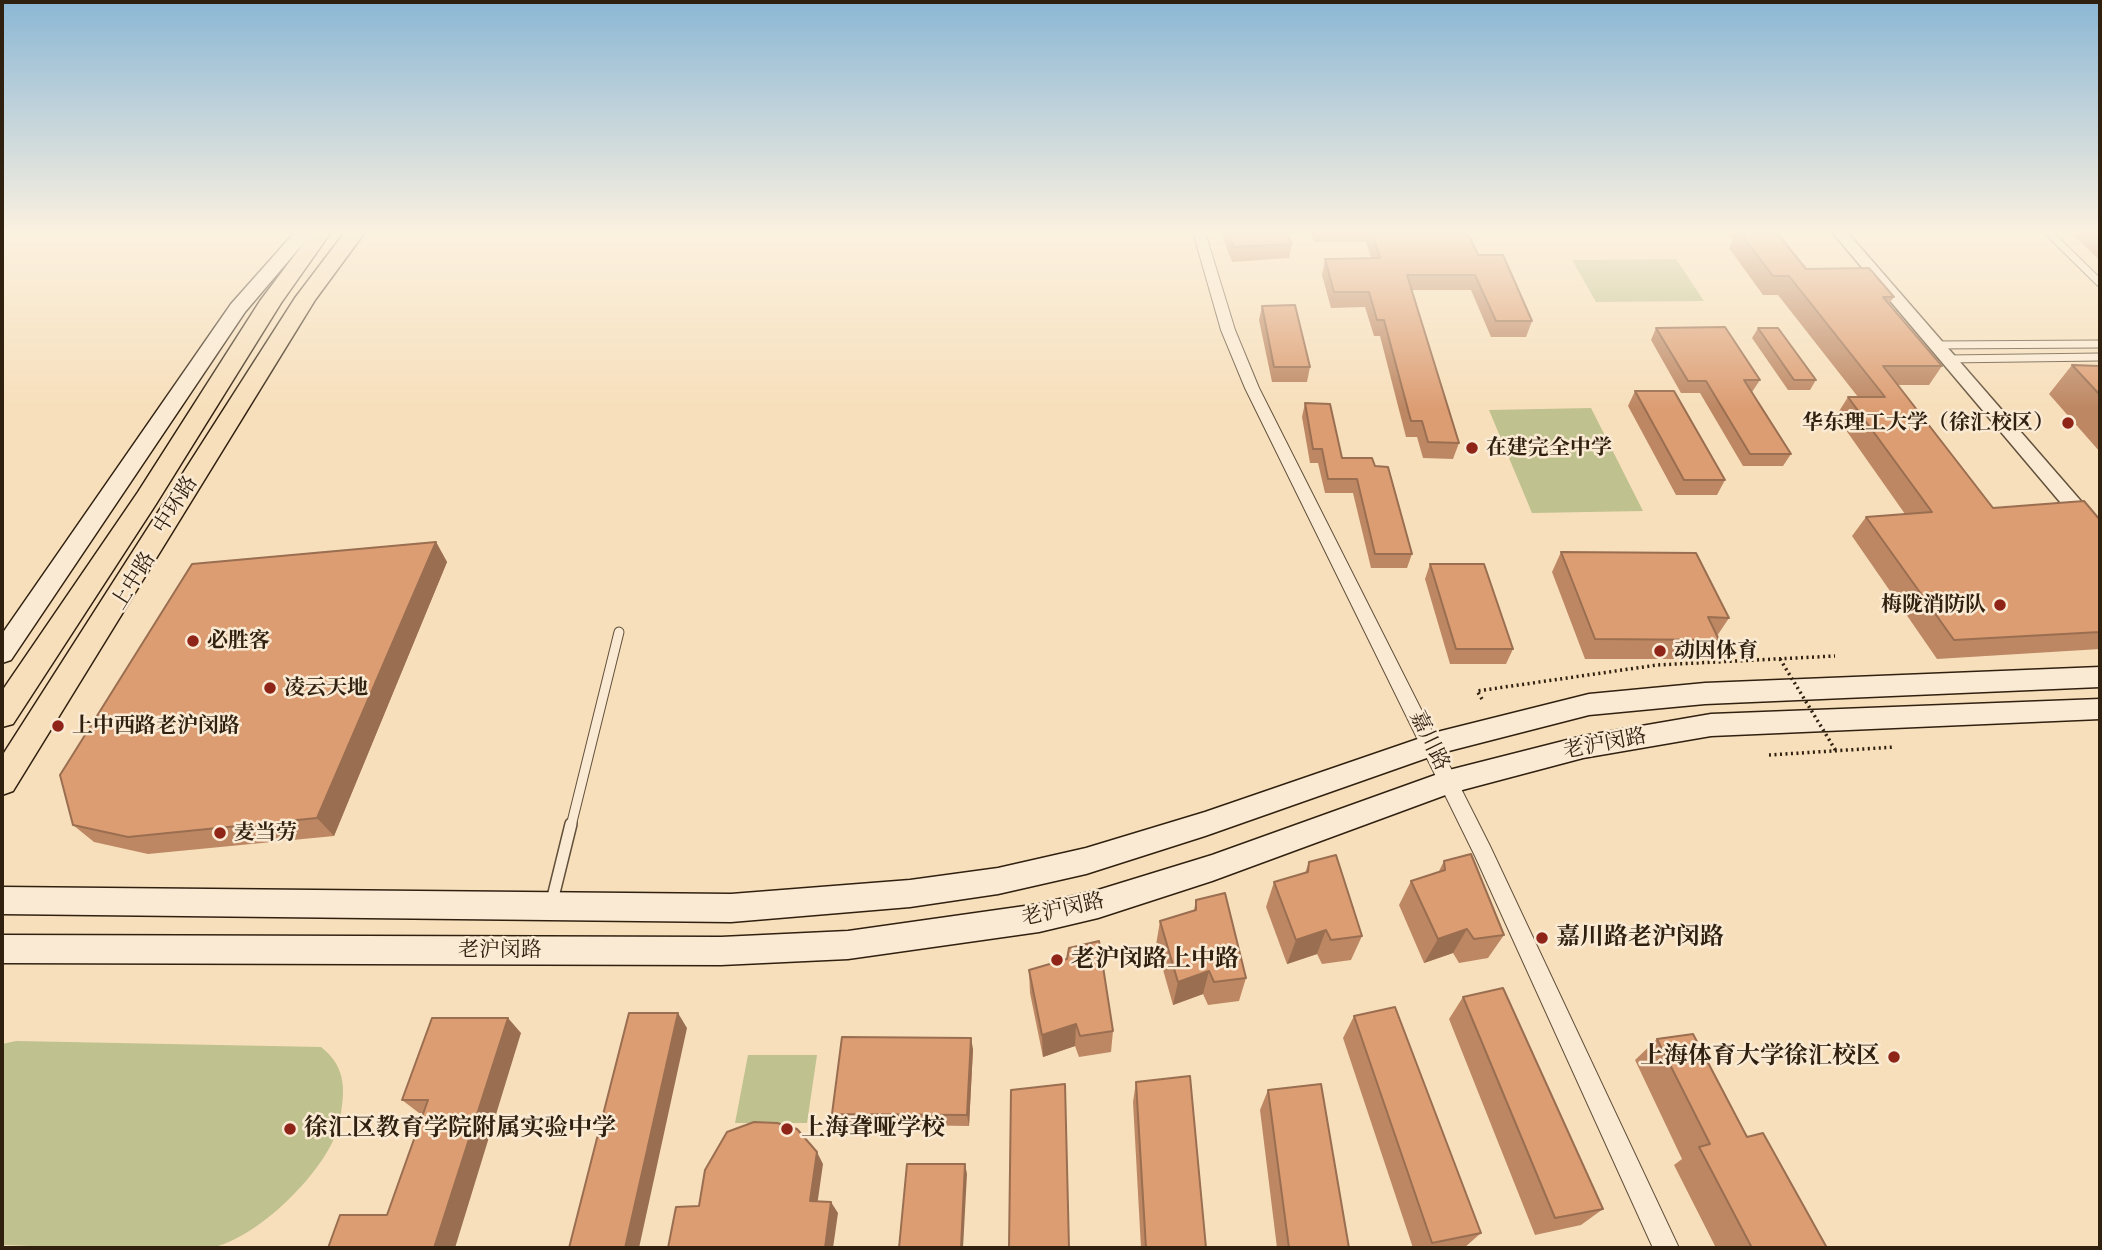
<!DOCTYPE html>
<html>
<head>
<meta charset="utf-8">
<style>
	body { margin:0 }
	#map { position:relative; width:2102px; height:1250px; overflow:hidden; background:#f7dfbb; font-family:"Old Standard TT",serif }
	canvas { display:block }
	.frame { position:absolute; inset:0; border:4px solid #302010; pointer-events:none }
</style>
</head>
<body>
<div id="map">
<canvas width="2102" height="1250"></canvas>
<div class="frame"></div>
</div>
<script>
const c = document.querySelector('canvas').getContext('2d');
c.lineJoin = 'round';
function fill(path, color) {
  c.fillStyle = color;
  c.fill(path, 'evenodd');
}
function trace(path, color, width, dash) {
  c.strokeStyle = color;
  c.lineWidth = width;
  c.lineCap = dash ? 'butt' : 'round';
  c.setLineDash(dash || []);
  c.stroke(path);
}
function write(font, color, halo, rows, align = 'center') {
  c.font = font + ' "Old Standard TT","Noto Serif SC",serif';
  c.lineWidth = 5;
  c.setLineDash([]);
  c.textBaseline = 'middle';
  c.strokeStyle = halo;
  c.fillStyle = color;
  for (const [text, x, y, turn = 0] of rows) {
    c.save();
    c.translate(x, y);
    c.rotate((+turn || 0) * Math.PI / 180);
    c.textAlign = isNaN(turn) ? turn : align;
    if (halo) c.strokeText(text, 0, 0);
    c.fillText(text, 0, 0);
    c.restore();
  }
}
const green = new Path2D(`
	M1676,259L1704,301L1596,302L1572,260Z
	M1591,408L1643,511L1532,513L1489,410Z
	M16,1041L321,1047C348,1068 345,1093 339,1124C329,1169 256,1241 209,1248C191,1250 169,1248 151,1248C101,1248 51,1247 2,1245V1044Z
	M748,1055H817L807,1123H735Z`);
const path = new Path2D(`
	M1482,699L1477,691L1657,665L1835,656
	M1769,755L1895,747`);
const serviceFar2 = new Path2D(`
	M2048,232L2100,283
	M1936,345L2100,344
	M1947,359L2100,357`);
const serviceFar1 = new Path2D(`
	M571,826L619,632`);
const service = new Path2D(`
	M552,901L571,824`);
const minor = new Path2D(`
	M1193,232H1205L1235,330L1259,388L1490,846L1679,1248H1653L1475,856L1245,388L1221,330Z`);
const tertiary = new Path2D(`
	M1832,232H1847L2100,523V543L2093,541Z`);
const secondary = new Path2D(`
	M295,232H313L245,312L11,660L2,663V634L231,304Z
	M2100,667V687L1705,704L1589,715L1441,753L1205,836L1086,874L998,894L910,907L731,922L2,914V887L731,894L910,880L998,868L1086,848L1205,812L1441,731L1589,694L1705,683Z
	M2100,699V719L1711,736L1583,758L1451,793L1212,881L1098,918L1039,932L848,959L721,965L2,963V935L721,937L848,931L1039,904L1098,890L1212,855L1449,770L1583,736L1711,714Z`);
const trunk = new Path2D(`
	M312,232H331L281,303L156,504L13,724L2,727V691L138,492L260,301Z
	M345,232H365L315,300L13,791L2,795V756L295,298Z`);
const pathBridge = new Path2D(`
	M1780,659L1836,751`);
const wall = new Path2D(`
	M1221,233H1286L1292,244L1289,258L1232,262Z
	M1311,233H1468L1478,255L1532,321L1526,337H1491L1471,290H1412L1459,443L1453,459L1423,458L1417,437H1406L1380,336H1374L1365,307L1331,308L1322,275L1325,259L1371,258L1366,242H1314Z
	M1727,233H1777L1806,269L1894,297L1889,304L1942,366L1929,385H1898L1993,508L2100,520V649L1937,659L1852,536L1866,517L1905,514L1836,416L1848,397H1858L1778,295H1763L1729,248L1733,240Z
	M2072,233H2100V261Z
	M1262,306L1310,367L1307,382H1272L1259,320Z
	M1656,328L1760,380L1752,392L1791,454L1783,466H1743L1700,393H1681L1651,340Z
	M1758,328L1816,380L1810,390H1788L1752,338Z
	M2072,365L2100,366V452L2049,394Z
	M1635,391L1725,480L1717,495H1676L1628,406Z
	M1305,403L1342,458L1375,466L1412,554L1407,568H1371L1353,493H1325L1318,463H1310L1302,417Z
	M436,542L447,562L334,836L148,854L94,842L73,825Z
	M1561,552L1729,618L1717,636L1719,640L1706,659H1585L1552,572Z
	M1430,564L1513,649L1506,664H1450L1425,579Z
	M1444,861L1504,935L1488,958L1459,963L1453,953L1424,963L1399,905L1411,881L1438,873Z
	M1309,862L1362,936L1351,960L1322,964L1317,954L1287,964L1266,907L1274,882L1305,873Z
	M1196,900L1246,978L1239,1001L1208,1005L1203,994L1173,1005L1156,945L1160,921L1194,910Z
	M1029,970L1113,1031L1111,1052L1079,1057L1075,1046L1043,1057L1030,993Z
	M1463,997L1603,1209L1581,1225L1535,1235L1449,1019Z
	M1354,1016L1481,1233L1464,1248H1413L1343,1038Z
	M521,1033L387,1215L423,1113H419L402,1100Z
	M1657,1039L1747,1137L1827,1248H1716L1674,1165L1682,1159L1635,1060Z
	M973,1049L969,1126L836,1124L832,1114Z
	M1136,1082L1206,1248H1141L1133,1102Z
	M1268,1090L1349,1248H1277L1260,1110Z`);
const shadedWall = new Path2D(`
	M436,542L447,562L334,836L317,818Z
	M1467,929L1453,953L1424,963L1438,939Z
	M1326,930L1317,954L1287,964L1296,940Z
	M1209,971L1203,994L1173,1005L1178,982Z
	M678,1013L687,1028L639,1248H625Z
	M508,1018L521,1033L455,1248H434Z
	M1076,1024L1075,1046L1043,1057L1042,1035Z
	M971,1038L973,1049L969,1126L967,1115Z
	M817,1152L823,1164L816,1213L810,1201Z
	M965,1164L967,1174L963,1248H961Z
	M831,1202L838,1213L833,1248H825Z`);
const building = new Path2D(`
	M1228,233H1286L1292,244L1234,247Z
	M1372,233H1468L1478,255H1503L1532,321H1496L1475,275H1407L1459,443L1428,442L1422,421H1411L1384,320H1377L1369,292H1334L1325,259L1380,258Z
	M1740,233H1777L1806,269L1869,268L1894,297H1883L1942,366H1883L1993,508L2084,501L2100,520V632L1954,640L1866,517L1932,512L1848,397H1885L1789,276H1773Z
	M1295,305L1310,367H1274L1262,306Z
	M1725,327L1760,380H1744L1791,454H1750L1706,381H1688L1656,328Z
	M1758,328H1778L1816,380H1794Z
	M2072,365L2100,366V395Z
	M1635,391H1674L1725,480H1684Z
	M1305,403L1330,404L1342,458H1372L1375,466L1388,467L1412,554H1375L1357,479H1328L1322,449H1313Z
	M436,542L317,818L128,837L73,825L60,775L192,564Z
	M1561,552L1696,553L1729,618L1708,617L1719,640L1595,639Z
	M1430,564H1484L1513,649H1456Z
	M1471,854L1504,935L1474,939L1467,929L1438,939L1411,881L1445,870L1444,861Z
	M1336,855L1362,936L1331,940L1326,930L1296,940L1274,882L1308,872L1309,862Z
	M1225,893L1246,978L1214,982L1209,971L1178,982L1160,921L1196,910V900Z
	M1099,941L1113,1031L1080,1036L1076,1024L1042,1035L1029,970L1067,959L1069,948Z
	M1503,988L1603,1209L1555,1218L1463,997Z
	M1395,1007L1481,1233L1432,1243L1354,1016Z
	M629,1013H678L625,1248H569Z
	M432,1018H508L434,1248H328L340,1215H387L428,1100H402Z
	M1693,1034L1747,1137L1763,1133L1827,1248H1752L1699,1147L1710,1144L1657,1039Z
	M842,1037L971,1038L967,1115L832,1114Z
	M1190,1076L1206,1248H1146L1136,1082Z
	M1065,1084L1069,1248H1009L1011,1090Z
	M1321,1084L1349,1248H1289L1268,1090Z
	M754,1122L777,1123L797,1129L817,1152L810,1201L831,1202L825,1248H668L676,1207L699,1206L705,1170L727,1132Z
	M907,1164H965L961,1248H899Z`);
const markers = [
	[2068,423,7,"#8f2418"],
	[1472,448,7,"#8f2418"],
	[2000,605,7,"#8f2418"],
	[193,641,7,"#8f2418"],
	[1660,651,7,"#8f2418"],
	[270,688,7,"#8f2418"],
	[58,726,7,"#8f2418"],
	[220,833,7,"#8f2418"],
	[1542,938,7,"#8f2418"],
	[1057,960,7,"#8f2418"],
	[1894,1057,7,"#8f2418"],
	[290,1129,7,"#8f2418"],
	[787,1129,7,"#8f2418"]
];
const poiNames = [
	["华东理工大学（徐汇校区）",2054,423,"right"],
	["在建完全中学",1486,448],
	["梅陇消防队",1986,605,"right"],
	["必胜客",207,641],
	["动因体育",1674,651],
	["凌云天地",284,688],
	["上中西路老沪闵路",72,726],
	["麦当劳",234,833]
];
const streetNames = [
	["中环路",176,505,-58],
	["上中路",134,581,-58],
	["嘉川路",1429,741,64],
	["老沪闵路",1605,744,-11],
	["老沪闵路",1063,910,-13],
	["老沪闵路",500,950]
];
const nearPoinames = [
	["嘉川路老沪闵路",1556,938],
	["老沪闵路上中路",1071,960],
	["上海体育大学徐汇校区",1880,1057,"right"],
	["徐汇区教育学院附属实验中学",304,1129],
	["上海聋哑学校",801,1129]
];
fill(green, '#bfc18e');
trace(serviceFar2, '#62503b', 9);
trace(serviceFar1, '#62503b', 11);
trace(service, '#62503b', 14);
trace(minor, '#62503b', 2);
trace(tertiary, '#62503b', 3);
trace(secondary, '#302010', 3);
trace(trunk, '#302010', 3);
trace(path, '#302010', 3.5, [2, 3.5]);
trace(serviceFar2, '#faead3', 7);
trace(serviceFar1, '#faead3', 9);
trace(service, '#faead3', 11);
fill(minor, '#faead3');
fill(tertiary, '#faead3');
fill(secondary, '#faead3');
fill(trunk, '#f7dfbb');
trace(pathBridge, '#302010', 3.5, [2, 3.5]);
fill(wall, '#bd8763');
fill(shadedWall, '#9a6e50');
fill(building, '#dc9d73');
trace(building, '#9a6e50', 2);
const sky = c.createLinearGradient(0, 0, 0, 408);
sky.addColorStop(0, '#8bb7d5');
sky.addColorStop(0.57, '#fbf1e0');
sky.addColorStop(1, '#fbf1e000');
c.fillStyle = sky;
c.fillRect(0, 0, 2102, 408);
for (const [x, y, r, color] of markers) {
  const dot = new Path2D();
  dot.arc(x, y, r, 0, 2 * Math.PI);
  c.fillStyle = color;
  c.fill(dot);
  trace(dot, '#faead3', 2.5);
}
write('bold 21px', '#302010', '#faead3', poiNames, 'left');
write('21px', '#302010', '#faead3', streetNames);
write('bold 24px', '#302010', '#faead3', nearPoinames, 'left');
</script>
</body>
</html>
